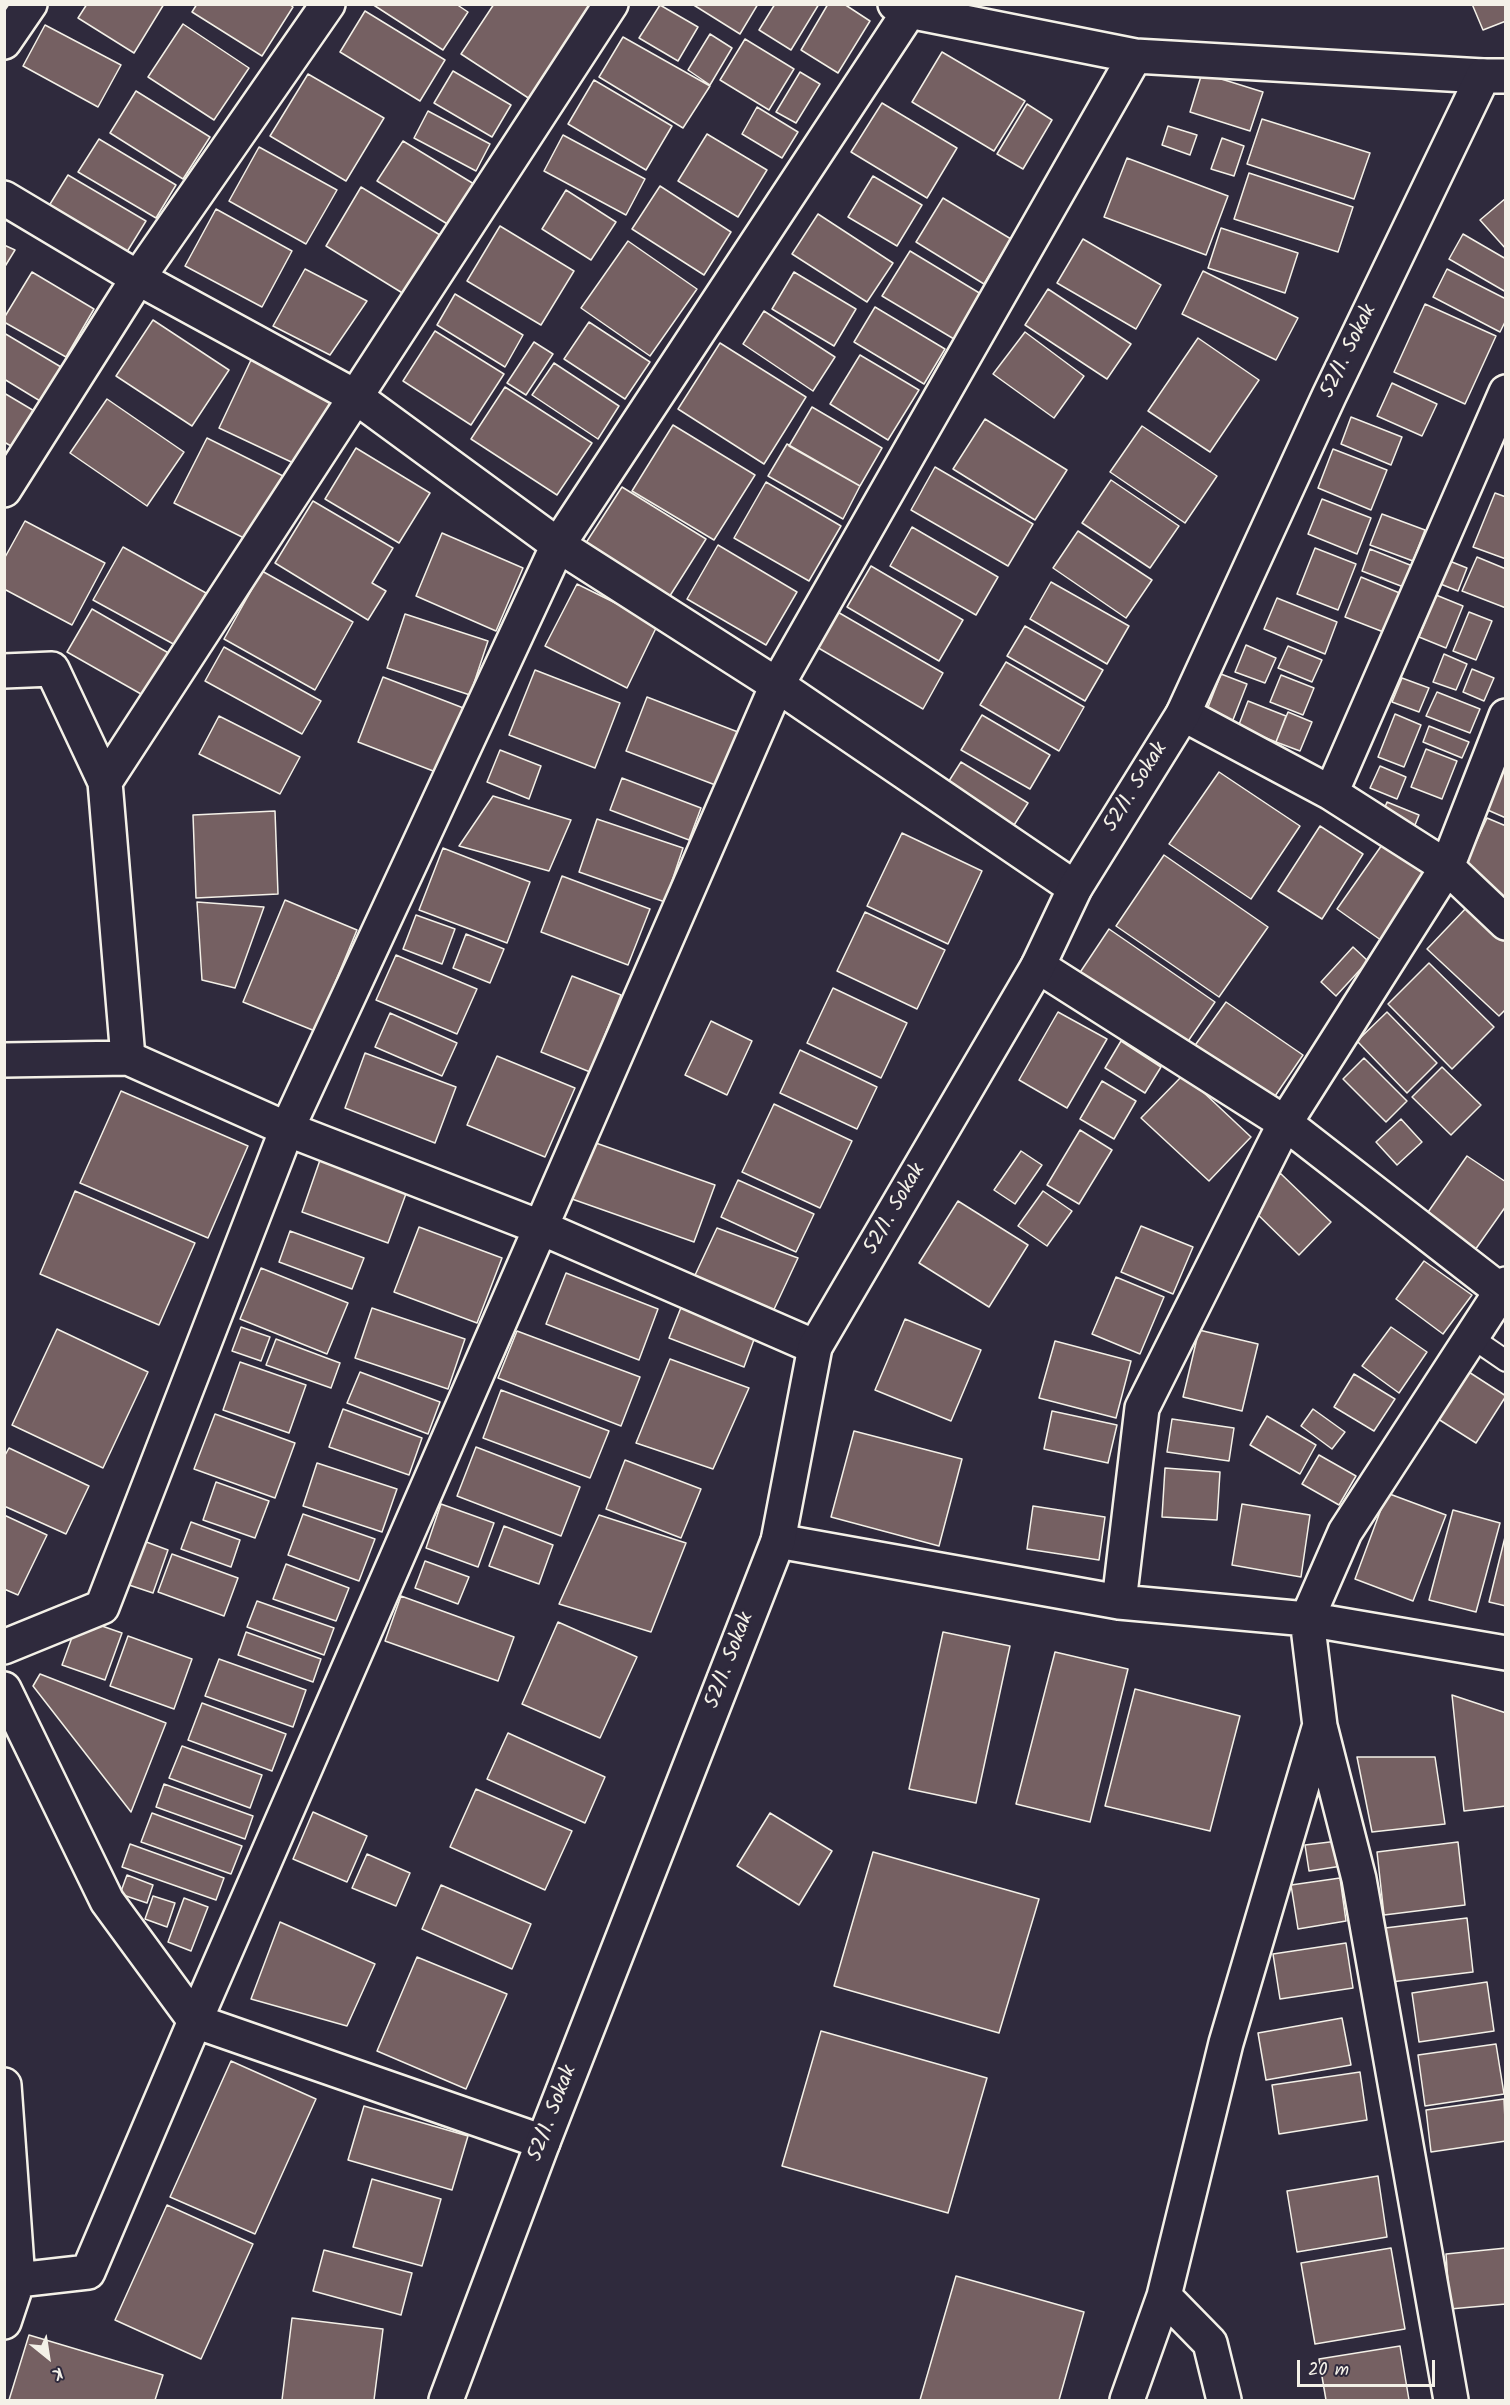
<!DOCTYPE html>
<html>
<head>
<meta charset="utf-8">
<style>
	body { margin:0 }
	#map { position:relative; width:1510px; height:2405px; overflow:hidden; background:#2f2a3d; font-family:Kalam,sans-serif }
	canvas { display:block }
	.frame { position:absolute; inset:0; border:6px solid #f4f1e8; pointer-events:none }
	.north { position:absolute; left:18px; top:2327px; width:60px; height:60px; -webkit-text-stroke:4px #2f2a3d; paint-order:stroke; rotate:150deg; font-size:16px; font-weight:700; line-height:24px; text-align:center; color:#f4f1e8 }
	.north::after { content:''; display:block; margin:auto; width:21px; height:27px; background:#f4f1e8; clip-path:polygon(50% 0,100% 100%,50% 72%,0 100%) }
	.scale { position:absolute; left:1297px; top:2360px; width:138px; height:27px; box-sizing:border-box; border:3px solid #f4f1e8; border-top:0; padding-left:8px; font-size:18px; line-height:21px; white-space:nowrap; color:#f4f1e8; -webkit-text-stroke:4px #2f2a3d; paint-order:stroke }
</style>
</head>
<body>
<div id="map">
<canvas width="1510" height="2405"></canvas>
<div class="frame"></div>
<div class="north">K</div>
<div class="scale">20 m</div>
</div>
<script>
const c = document.querySelector('canvas').getContext('2d');
c.lineJoin = 'round';
function fill(path, color) {
  c.fillStyle = color;
  c.fill(path, 'evenodd');
}
function trace(path, color, width, dash) {
  c.strokeStyle = color;
  c.lineWidth = width;
  c.lineCap = dash ? 'butt' : 'round';
  c.setLineDash(dash || []);
  c.stroke(path);
}
function write(font, color, halo, rows, align = 'center') {
  c.font = font + ' Kalam,sans-serif';
  c.lineWidth = 6;
  c.setLineDash([]);
  c.textBaseline = 'middle';
  c.strokeStyle = halo;
  c.fillStyle = color;
  for (const [text, x, y, turn = 0] of rows) {
    c.save();
    c.translate(x, y);
    c.rotate((+turn || 0) * Math.PI / 180);
    c.textAlign = isNaN(turn) ? turn : align;
    if (halo) c.strokeText(text, 0, 0);
    c.fillText(text, 0, 0);
    c.restore();
  }
}
const building = new Path2D(`
	M87,4H164L134,53L78,18Z
	M197,4H289L293,7L262,56L192,12Z
	M372,4H456L468,12L443,50Z
	M494,4H596L533,101L461,54Z
	M692,4H758L740,34Z
	M775,4H819L791,50L759,30Z
	M828,4H844L870,21L838,73L801,50Z
	M1472,4H1506V21L1483,30Z
	M660,5L698,27L678,61L639,38Z
	M365,11L445,60L420,101L340,52Z
	M183,24L249,68L214,120L148,77Z
	M45,25L121,65L98,107L23,66Z
	M710,34L732,48L710,85L688,70Z
	M623,37L710,86L683,128L599,77Z
	M745,39L794,69L769,110L720,80Z
	M942,52L1025,101L994,151L912,102Z
	M453,71L511,105L492,137L434,103Z
	M800,72L820,84L796,123L776,112Z
	M1202,73L1263,92L1250,131L1190,112Z
	M308,74L384,118L346,181L270,136Z
	M594,80L672,126L646,170L568,124Z
	M136,91L210,137L183,179L110,133Z
	M882,103L957,148L927,198L851,152Z
	M1027,104L1052,120L1023,169L997,154Z
	M757,107L798,132L782,158L742,134Z
	M428,111L490,144L476,171L414,138Z
	M1262,119L1370,153L1354,199L1247,164Z
	M1168,126L1197,135L1190,155L1162,145Z
	M707,134L767,170L738,217L678,181Z
	M563,135L645,179L626,215L544,171Z
	M1222,138L1244,146L1234,176L1211,169Z
	M99,139L176,185L156,218L78,172Z
	M403,141L474,184L449,225L377,181Z
	M259,147L337,190L306,244L229,201Z
	M1127,158L1228,196L1206,255L1104,217Z
	M1249,173L1353,207L1338,252L1234,219Z
	M68,175L146,221L125,255L47,209Z
	M873,176L922,205L897,246L848,217Z
	M660,186L731,232L704,275L632,229Z
	M361,187L440,235L404,294L326,246Z
	M566,190L616,222L591,260L542,229Z
	M943,198L1011,239L984,284L916,242Z
	M1506,198V249L1480,220Z
	M216,209L292,251L262,307L185,266Z
	M818,214L893,263L867,302L792,254Z
	M500,226L574,271L541,325L467,281Z
	M1221,228L1298,253L1285,293L1208,268Z
	M1463,234L1506,259V292L1449,259Z
	M1083,239L1161,285L1136,329L1057,283Z
	M628,241L697,289L650,356L581,308Z
	M4,245L15,250L4,268Z
	M910,251L981,294L954,339L882,296Z
	M305,269L367,301L330,355L273,326Z
	M1447,269L1506,299V320L1500,332L1433,297Z
	M1203,271L1298,318L1276,360L1182,314Z
	M32,272L94,309L66,357L4,322V318Z
	M794,272L856,309L834,346L772,309Z
	M1048,289L1131,344L1107,379L1025,325Z
	M455,294L523,335L505,367L437,325Z
	M1425,304L1496,336L1465,404L1394,372Z
	M875,307L945,349L924,384L854,342Z
	M764,311L835,357L813,391L743,344Z
	M153,320L229,370L192,426L116,376Z
	M589,322L650,362L625,399L564,359Z
	M435,331L504,374L471,425L403,381Z
	M1025,332L1084,376L1054,418L993,374Z
	M4,333L66,370L45,404L4,379Z
	M1198,338L1259,380L1210,452L1148,411Z
	M534,342L553,354L526,395L507,383Z
	M720,343L806,397L764,464L678,409Z
	M860,355L919,390L888,440L830,404Z
	M251,360L336,400L304,468L219,428Z
	M554,363L619,406L598,439L532,395Z
	M1392,383L1437,404L1422,436L1377,416Z
	M505,387L592,443L557,495L471,439Z
	M4,393L41,415L20,451L4,442Z
	M107,399L184,452L147,506L70,453Z
	M812,407L882,448L860,486L789,446Z
	M1351,417L1402,437L1391,465L1341,444Z
	M985,419L1067,470L1035,520L953,469Z
	M673,425L755,475L714,540L632,491Z
	M1142,426L1217,476L1185,523L1110,472Z
	M207,438L291,480L258,545L174,503Z
	M787,444L860,486L843,519L768,476Z
	M356,448L430,493L399,543L325,499Z
	M1333,449L1387,470L1371,510L1318,488Z
	M935,467L1033,524L1008,566L911,510Z
	M1111,480L1179,526L1150,568L1082,523Z
	M766,482L841,526L809,581L734,538Z
	M622,487L706,539L666,602L582,549Z
	M1495,493L1506,497V559L1473,547Z
	M1322,499L1371,518L1357,554L1308,534Z
	M313,501L393,548L372,583L386,591L368,620L275,563Z
	M1382,514L1425,530L1413,561L1370,545Z
	M25,521L105,563L72,625L4,589V559Z
	M912,527L998,577L976,615L890,566Z
	M1078,531L1152,580L1126,618L1053,568Z
	M442,533L523,568L496,631L416,596Z
	M718,545L797,592L766,645L687,599Z
	M123,547L206,593L177,646L93,600Z
	M1315,548L1356,564L1338,610L1297,594Z
	M1370,549L1415,567L1406,588L1362,571Z
	M1437,556L1467,568L1458,591L1428,579Z
	M1477,557L1506,569V608L1462,591Z
	M871,566L963,620L939,661L847,607Z
	M262,571L353,622L315,690L224,639Z
	M1361,577L1402,594L1386,633L1345,617Z
	M1051,582L1129,626L1107,664L1030,619Z
	M577,584L658,624L627,688L545,646Z
	M1436,595L1463,606L1446,648L1419,637Z
	M1277,598L1337,622L1325,654L1264,629Z
	M92,609L172,655L148,698L67,652Z
	M836,611L943,673L923,709L815,646Z
	M1469,612L1492,621L1476,660L1453,651Z
	M405,614L488,641L470,695L387,668Z
	M1025,626L1103,670L1085,701L1007,656Z
	M1246,645L1276,658L1265,683L1235,672Z
	M1288,646L1322,660L1312,682L1278,668Z
	M224,647L321,701L302,734L205,681Z
	M1444,654L1467,664L1456,690L1433,682Z
	M1006,662L1084,707L1059,751L980,705Z
	M1472,669L1494,678L1484,701L1463,692Z
	M535,670L620,703L595,768L509,735Z
	M1221,674L1247,684L1229,730L1203,720Z
	M1281,675L1314,688L1303,715L1270,702Z
	M383,677L466,709L441,774L358,742Z
	M1402,678L1429,688L1419,712L1392,702Z
	M1437,692L1480,709L1470,733L1426,716Z
	M647,697L738,732L718,786L626,751Z
	M1248,701L1286,716L1276,742L1238,727Z
	M1288,712L1312,722L1300,751L1276,742Z
	M1395,714L1421,725L1404,767L1378,757Z
	M982,715L1050,755L1030,789L961,750Z
	M219,716L300,757L280,794L199,754Z
	M1429,726L1469,742L1462,758L1423,742Z
	M1426,749L1457,761L1442,799L1411,787Z
	M500,750L541,766L529,799L487,782Z
	M961,762L1028,803L1009,833L942,792Z
	M1503,765L1506,766V818L1483,808Z
	M1380,766L1406,777L1397,799L1370,788Z
	M1219,772L1300,826L1251,899L1169,844Z
	M622,778L701,808L689,840L610,810Z
	M493,796L571,820L549,871L459,846Z
	M1387,802L1419,815L1413,830L1381,817Z
	M275,811L278,894L196,898L193,815Z
	M1487,818L1506,826V908L1463,870Z
	M597,819L683,848L665,902L579,872Z
	M1320,826L1363,854L1322,919L1278,891Z
	M902,833L982,871L948,944L867,906Z
	M1384,842L1432,877L1385,943L1337,909Z
	M443,848L530,882L507,943L419,910Z
	M1164,855L1268,927L1219,997L1116,926Z
	M562,876L650,909L628,965L541,932Z
	M285,900L357,930L315,1031L243,1002Z
	M197,902L264,907L235,988L202,980Z
	M1468,906L1506,942V1009L1499,1016L1427,949Z
	M865,912L945,950L917,1009L837,971Z
	M416,915L455,929L442,964L403,949Z
	M1109,929L1215,1002L1182,1050L1077,977Z
	M466,934L504,949L490,983L453,968Z
	M1353,947L1368,961L1336,996L1321,982Z
	M396,955L477,989L457,1034L376,1000Z
	M1429,963L1494,1027L1452,1069L1388,1004Z
	M572,976L621,995L590,1072L541,1052Z
	M833,988L907,1023L881,1078L807,1043Z
	M1226,1002L1303,1055L1269,1105L1191,1051Z
	M1058,1012L1107,1039L1067,1108L1019,1080Z
	M1387,1012L1437,1063L1407,1093L1357,1041Z
	M390,1013L457,1043L442,1076L375,1047Z
	M711,1021L752,1041L727,1095L685,1075Z
	M1121,1041L1161,1067L1145,1093L1105,1068Z
	M800,1050L877,1087L857,1129L780,1093Z
	M365,1053L456,1087L435,1143L345,1108Z
	M497,1056L575,1088L545,1157L467,1125Z
	M1364,1058L1407,1101L1386,1122L1343,1079Z
	M1442,1067L1481,1105L1451,1135L1412,1097Z
	M1184,1074L1251,1137L1209,1181L1141,1118Z
	M1102,1081L1136,1101L1114,1139L1080,1119Z
	M121,1091L248,1146L208,1238L80,1183Z
	M774,1104L852,1141L820,1208L742,1172Z
	M1401,1119L1422,1142L1397,1165L1376,1142Z
	M1080,1130L1112,1150L1079,1204L1047,1185Z
	M593,1142L715,1185L694,1242L572,1199Z
	M1021,1151L1042,1165L1015,1204L994,1190Z
	M1467,1156L1506,1182V1206L1475,1250L1426,1215Z
	M320,1160L407,1191L388,1243L302,1212Z
	M1280,1173L1331,1222L1299,1255L1249,1206Z
	M738,1180L814,1214L796,1252L721,1217Z
	M75,1191L195,1243L159,1325L40,1274Z
	M1043,1191L1072,1211L1047,1246L1018,1226Z
	M958,1201L1028,1245L989,1307L919,1263Z
	M1141,1226L1193,1247L1173,1294L1121,1272Z
	M419,1227L502,1258L477,1323L394,1292Z
	M717,1228L798,1258L770,1318L689,1288Z
	M290,1231L364,1258L352,1289L279,1262Z
	M1424,1261L1472,1295L1443,1334L1396,1299Z
	M261,1268L348,1303L327,1354L240,1319Z
	M566,1273L658,1309L639,1360L546,1324Z
	M1116,1277L1164,1297L1140,1354L1092,1334Z
	M682,1305L756,1334L744,1367L669,1338Z
	M372,1308L465,1339L448,1389L355,1358Z
	M905,1319L981,1350L951,1421L875,1390Z
	M241,1327L270,1337L261,1361L232,1351Z
	M1391,1327L1427,1352L1399,1393L1362,1366Z
	M57,1329L148,1372L103,1468L12,1425Z
	M1199,1330L1258,1344L1242,1411L1183,1397Z
	M517,1331L640,1377L621,1426L498,1378Z
	M276,1339L340,1363L331,1388L266,1365Z
	M1055,1341L1131,1361L1116,1418L1039,1398Z
	M670,1359L749,1388L713,1469L636,1443Z
	M240,1362L306,1385L289,1433L223,1410Z
	M1458,1365L1506,1396L1476,1443L1427,1412Z
	M360,1372L440,1402L428,1434L347,1403Z
	M1354,1374L1395,1399L1374,1431L1334,1407Z
	M501,1390L609,1431L590,1478L483,1438Z
	M343,1409L422,1438L409,1475L329,1447Z
	M1313,1409L1345,1432L1332,1449L1301,1426Z
	M1052,1411L1117,1425L1108,1463L1044,1449Z
	M215,1414L295,1443L275,1498L194,1469Z
	M1267,1416L1316,1445L1300,1474L1250,1445Z
	M1172,1419L1234,1428L1229,1461L1167,1452Z
	M854,1431L962,1459L939,1546L831,1517Z
	M476,1447L580,1487L561,1536L457,1496Z
	M9,1448L89,1486L66,1534L4,1506V1457Z
	M1319,1455L1356,1476L1339,1505L1302,1484Z
	M625,1460L701,1489L681,1538L606,1509Z
	M317,1463L397,1489L382,1532L303,1506Z
	M1165,1468L1220,1472L1217,1520L1162,1517Z
	M216,1482L269,1501L255,1538L203,1520Z
	M1387,1493L1446,1515L1413,1601L1355,1579Z
	M441,1504L494,1523L478,1567L426,1548Z
	M1242,1504L1310,1515L1301,1577L1232,1565Z
	M1033,1506L1105,1517L1099,1560L1027,1549Z
	M1453,1510L1500,1523L1476,1612L1429,1600Z
	M303,1514L375,1539L359,1581L288,1555Z
	M4,1515L47,1535L18,1595L4,1589Z
	M599,1515L686,1543L651,1632L559,1604Z
	M191,1522L240,1540L231,1567L181,1549Z
	M504,1526L553,1545L539,1584L489,1566Z
	M1506,1533V1606L1489,1602Z
	M141,1540L168,1550L153,1593L126,1584Z
	M172,1554L238,1578L224,1616L158,1592Z
	M425,1561L469,1577L458,1604L415,1588Z
	M286,1564L349,1588L336,1621L273,1599Z
	M401,1596L514,1637L498,1681L385,1641Z
	M257,1601L334,1628L324,1655L247,1627Z
	M79,1618L122,1633L105,1680L62,1665Z
	M558,1622L637,1657L600,1738L522,1704Z
	M246,1632L321,1659L313,1682L238,1655Z
	M943,1632L1010,1646L976,1803L909,1789Z
	M128,1636L192,1659L174,1709L110,1686Z
	M1055,1652L1128,1669L1090,1822L1016,1804Z
	M219,1659L306,1690L293,1727L205,1696Z
	M40,1674L166,1723L131,1812L33,1686Z
	M1135,1689L1240,1716L1210,1831L1105,1806Z
	M1452,1695L1506,1713V1806L1464,1811Z
	M202,1703L286,1734L272,1771L188,1740Z
	M508,1733L605,1777L585,1823L487,1779Z
	M182,1746L262,1775L250,1808L169,1778Z
	M1357,1757H1435L1445,1824L1372,1832Z
	M164,1784L253,1816L245,1839L156,1807Z
	M476,1789L572,1831L545,1890L450,1847Z
	M313,1812L367,1836L347,1882L293,1859Z
	M152,1813L242,1846L231,1874L141,1842Z
	M770,1813L832,1851L799,1905L737,1866Z
	M1338,1841L1342,1866L1309,1871L1305,1845Z
	M1458,1842L1465,1905L1384,1915L1377,1852Z
	M130,1844L224,1878L216,1900L122,1867Z
	M873,1852L1039,1899L999,2033L834,1986Z
	M367,1854L410,1873L396,1906L352,1888Z
	M127,1875L153,1885L147,1903L120,1894Z
	M1340,1878L1346,1921L1298,1929L1291,1885Z
	M441,1885L531,1924L512,1969L422,1929Z
	M153,1896L175,1903L167,1927L145,1919Z
	M184,1898L208,1907L191,1951L168,1942Z
	M1467,1918L1473,1972L1391,1982L1385,1928Z
	M280,1922L375,1964L347,2026L251,1999Z
	M1346,1943L1353,1988L1280,1999L1273,1954Z
	M417,1957L507,1994L466,2089L377,2051Z
	M1487,1982L1494,2031L1419,2042L1412,1993Z
	M1342,2018L1351,2065L1266,2080L1258,2033Z
	M821,2031L987,2078L948,2213L782,2166Z
	M1496,2044L1504,2094L1425,2106L1418,2055Z
	M231,2061L316,2099L255,2234L170,2197Z
	M1360,2072L1367,2120L1279,2134L1272,2085Z
	M1504,2099L1506,2141L1431,2152L1426,2110Z
	M364,2106L468,2136L452,2190L348,2160Z
	M1378,2176L1387,2237L1297,2252L1287,2191Z
	M372,2179L441,2199L422,2266L353,2247Z
	M167,2205L253,2244L201,2359L115,2320Z
	M1391,2248L1405,2329L1315,2344L1301,2263Z
	M1506,2248V2304L1450,2309L1446,2254Z
	M324,2250L412,2273L401,2315L313,2291Z
	M956,2276L1084,2312L1059,2400H920Z
	M292,2318L383,2329L374,2400H282Z
	M29,2335L163,2375L155,2400H9Z
	M1400,2346L1409,2400H1326L1319,2359Z`);
const lane = new Path2D(`
	M1471,1337L1506,1361`);
const street = new Path2D(`
	M895,4L909,11L1135,56L1483,76
	M4,42L30,4
	M4,198L138,278L356,397L558,545L777,685L1075,888
	M4,490L138,278L328,4
	M4,671L52,669L105,782L128,1058L287,1129L542,1228L815,1347
	M1183,714L1331,793L1447,867L1506,923
	M105,782L611,4
	M1331,793L1506,392
	M1038,966L1285,1123L1501,1291
	M4,1060L128,1058
	M778,1541L1119,1602L1307,1619L1506,1653
	M1119,1602L1142,1408L1285,1123L1447,867L1506,716
	M4,1647L102,1607L287,1129L558,545L914,4
	M4,1689L107,1901L195,2021L543,2142
	M4,2085L18,2280L4,2322
	M4,2277L18,2280L88,2272L195,2021L777,685L1135,56
	M1164,2296L1210,2343L1224,2400
	M1127,2400L1164,2296L1226,2043L1319,1728
	M1451,2400L1359,1879L1320,1726L1307,1619L1345,1532L1506,1284`);
const secondary = new Path2D(`
	M446,2400L543,2142L778,1541L815,1347L1038,966L1075,888L1183,714L1329,396L1483,76H1506`);
const streetNames = [
	["52/1. Sokak",1350,352,-64],
	["52/1. Sokak",1137,788,-58],
	["52/1. Sokak",896,1210,-60],
	["52/1. Sokak",731,1661,-69],
	["52/1. Sokak",554,2114,-69]
];
fill(building, '#756062');
trace(building, '#f4f1e8', 1.5);
trace(lane, '#f4f1e8', 24);
trace(street, '#f4f1e8', 38);
trace(secondary, '#f4f1e8', 38);
trace(lane, '#2f2a3d', 20);
trace(street, '#2f2a3d', 33);
trace(secondary, '#2f2a3d', 33);
write('21px', '#f4f1e8', '#2f2a3d', streetNames);
</script>
</body>
</html>
